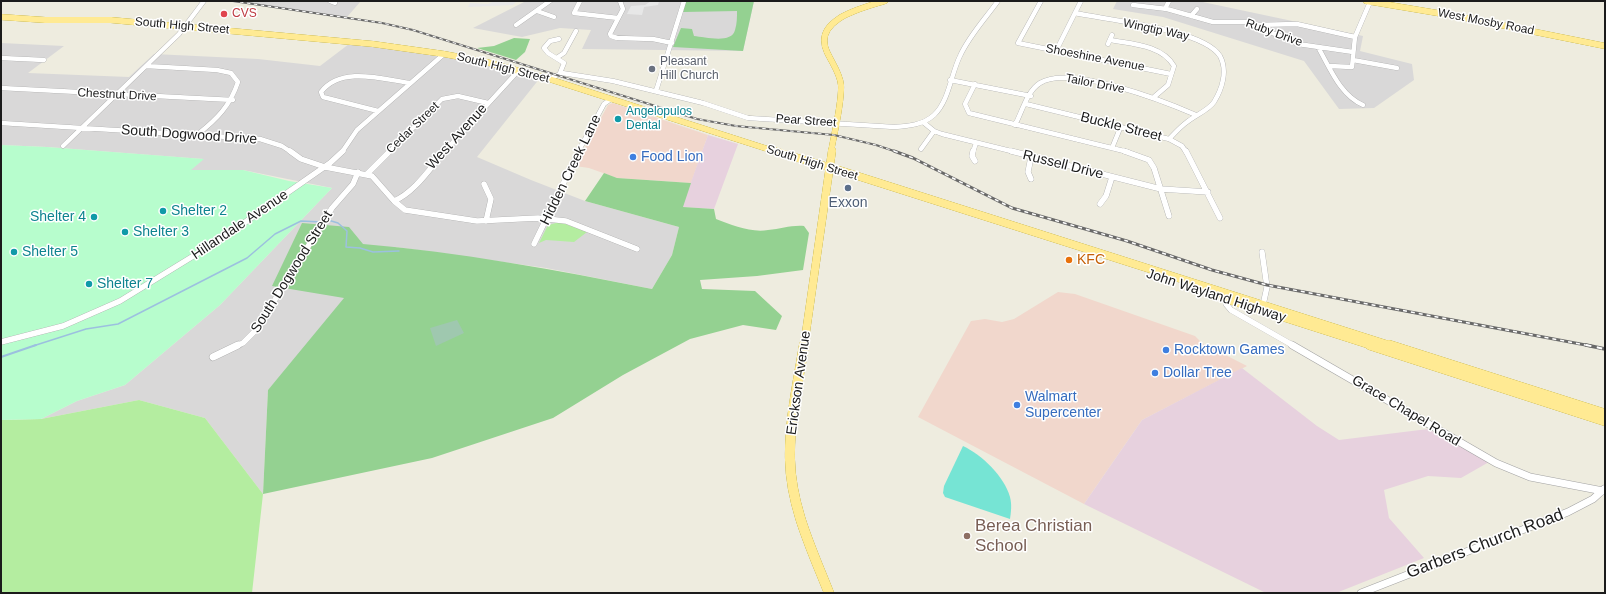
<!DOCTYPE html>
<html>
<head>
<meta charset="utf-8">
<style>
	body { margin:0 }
	#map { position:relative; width:1606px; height:594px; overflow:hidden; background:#eeecdf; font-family:Helvetica,sans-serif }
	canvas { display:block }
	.frame { position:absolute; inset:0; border:2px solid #1b1b1b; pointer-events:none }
</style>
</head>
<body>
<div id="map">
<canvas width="1606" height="594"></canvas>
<div class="frame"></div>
</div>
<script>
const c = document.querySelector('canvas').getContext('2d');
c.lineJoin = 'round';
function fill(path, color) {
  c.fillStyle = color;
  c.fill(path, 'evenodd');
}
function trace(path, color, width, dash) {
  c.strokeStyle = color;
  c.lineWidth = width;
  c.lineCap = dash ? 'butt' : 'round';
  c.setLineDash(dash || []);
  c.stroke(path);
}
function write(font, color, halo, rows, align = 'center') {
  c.font = font + ' Helvetica,sans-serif';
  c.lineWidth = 3;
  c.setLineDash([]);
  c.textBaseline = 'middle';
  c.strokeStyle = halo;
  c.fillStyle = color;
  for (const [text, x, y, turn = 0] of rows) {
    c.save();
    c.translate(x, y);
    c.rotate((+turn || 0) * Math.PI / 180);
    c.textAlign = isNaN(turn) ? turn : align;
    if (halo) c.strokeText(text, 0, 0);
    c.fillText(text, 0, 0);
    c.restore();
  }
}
const residential = new Path2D(`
	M224,1H361L347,17Z
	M526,1H754L743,51L582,49L591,30L560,28L522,37L473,28Z
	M1117,1H1198L1363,36L1360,51L1412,64L1414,80L1374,108L1339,109L1304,61L1163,17L1113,9Z
	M1,43L64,46L28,73L129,77L154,54L258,59L320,66L349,44L407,50L461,59L540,78L477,157L531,180L585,201L679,227L672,255L652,289L546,268L396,247L268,390L263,494L205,418L139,400L41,419L77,401L125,385L220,305L332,188L243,170H190L203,159L47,147L1,145Z`);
const commercial = new Path2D(`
	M613,103L708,135L691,183L617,178L589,168L575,166L608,105Z
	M1058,292L1075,294L1195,336L1202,343L1247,366L1142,420L1084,504L918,417L971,321L985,319L1002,322L1014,319Z`);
const industrial = new Path2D(`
	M708,135L738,144L714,209L682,207Z
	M1242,368L1317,426L1339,440L1428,429L1489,462L1461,478L1428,476L1384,490L1389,518L1424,558L1336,593H1266L1084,504L1142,420Z`);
const grass = new Path2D(`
	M560,222L587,232L574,242L546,240L539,243L548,225Z
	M139,400L205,418L263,494L252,593H1V420L41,419Z`);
const forest = new Path2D(`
	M686,1H754L743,51L673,47L681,28L692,29L694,36C705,37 732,44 735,30C737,24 737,17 737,11L683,12Z
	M514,38L530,39L525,52L516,60L477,48L494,46Z
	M604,173L617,178L691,183L683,207L714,209L716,219C732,225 751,233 768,230C781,229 791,225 804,226L809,233L803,270L757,276L700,280L702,289L755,291L782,316L776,330L743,325L690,339L623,375L553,418L432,458L263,494L268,390L344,298L272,286L302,223L349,227L363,244C460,252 556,270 652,289L672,255L679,227L585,201Z`);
const cemetery = new Path2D(`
	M457,320L464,333L436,346L430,328Z`);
const park = new Path2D(`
	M1,145L47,147L204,159L191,170H243L289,181L332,188L220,305L125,385L77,401L41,419L1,420Z`);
const pitch = new Path2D(`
	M963,446C982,455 1004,476 1010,497C1012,505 1011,512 1010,519L945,497L943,493L944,486Z`);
const parking = new Path2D(`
	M494,1H506L505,4L507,1H517L513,5L468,7L470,3L488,4Z
	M651,1H659L658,5L644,7L642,15L627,14L631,6L645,5Z`);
const streamFar1 = new Path2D(`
	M328,220L338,223L347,231L346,247L360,248L373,252L399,251
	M33,346L86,329L118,324L247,258L275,234L301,221L322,222`);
const stream = new Path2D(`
	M1,357L36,345`);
const minorFar2 = new Path2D(`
	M330,1L335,3
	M580,1L574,13L618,18
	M620,1L623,9L610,34L611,36L617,38L653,39L672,43
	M1041,1L1018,43L1171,74
	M1133,5L1167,9L1213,22H1247L1298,44L1353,52
	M1165,9L1169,1
	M537,11L554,17
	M1075,13C1107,20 1203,29 1220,56C1228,71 1222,89 1214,102C1209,110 1194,116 1187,122C1180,127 1175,133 1169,139
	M1191,16L1197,9
	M516,25L550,1
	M1254,25L1297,24L1355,37
	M559,39L550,41L544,48L548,53L564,63L560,73
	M1110,40C1132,44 1162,45 1174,66L1168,85L1154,97
	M1108,44L1112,35
	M1318,47C1330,68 1340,95 1363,105
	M1056,51L1081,1
	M558,57L564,53L576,31
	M1,58L44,60
	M1353,60L1397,68
	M146,66L217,70L231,73L238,82C230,106 217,119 198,134
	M1329,66L1352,67L1355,37L1370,2
	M549,79L562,73L613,81L703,103L748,118L894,127C908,126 923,125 934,115C949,101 951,74 960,56C969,36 985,19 998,1
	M950,80L1031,96
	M975,84L965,104L969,113L1128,152
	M1,88L233,100
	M656,91L684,1
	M1026,104L1169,139L1182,146L1186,152
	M378,111L323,97L321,92C341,66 382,79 410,83
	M923,122L934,131L942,134L1015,152
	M1,123L260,139L282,146L291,152
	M1015,125C1022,112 1027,91 1040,83C1070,64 1166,102 1196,115
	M63,146L179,34L204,1
	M1112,148L1121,126
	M921,149L934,131
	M342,152L357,130L444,54
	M389,152L442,99L458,96L488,103
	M444,152L519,70
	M578,152L604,104L611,99
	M973,152L976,143`);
const minorFar1 = new Path2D(`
	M290,151L301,159L325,167L372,176L394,201L405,210L477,221L538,218L566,221L637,249
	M973,151L972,156L975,161
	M1011,151L1161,189L1208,192
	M1124,151L1149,160L1154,168L1169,216
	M1186,151L1220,218
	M1031,157L1028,172L1031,179
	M367,174L390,151
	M484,184L491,199L486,221
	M394,201C415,192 430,168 445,151
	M1100,204L1106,196L1112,177
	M534,244L579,151
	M1262,252L1267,287L1263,305
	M1227,299L1226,304L1231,310L1294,346
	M1,342L63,326L120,301L221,239L330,163L343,151
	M236,346L243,343L256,330L332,208L353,184L358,172`);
const minor = new Path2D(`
	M1292,345L1496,463L1530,477L1603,491
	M213,357L238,345
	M1361,593L1568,512L1593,499L1604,489`);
const majorFar2 = new Path2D(`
	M1366,1L1461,17L1605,46
	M1,17L45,20H111L373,44L444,54L486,62L549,79L777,152
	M831,152C834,134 842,103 841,85C840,73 832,63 827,52C812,19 863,8 885,1`);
const majorFar1 = new Path2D(`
	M774,151L842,171L1392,346
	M1223,298L1373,346
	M804,346L832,151`);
const major = new Path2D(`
	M804,345C798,383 789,421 790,460C791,507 812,550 829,593
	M1370,345L1605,421
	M1389,345L1605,414`);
const railFar2 = new Path2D(`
	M233,1L382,23L413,30L697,119L736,126L834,135L876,145L897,152`);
const railFar1 = new Path2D(`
	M894,151L913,158L1012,208L1127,241L1212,270L1267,285L1591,346`);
const rail = new Path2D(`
	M1586,345L1605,349`);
const markers = [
	[224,14,4,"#e0444e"],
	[652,69,4,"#6b7280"],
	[618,119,4,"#0f9aa8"],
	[633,157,4,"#3f7fe0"],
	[848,188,4,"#5c6f8a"],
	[163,211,4,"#0f9aa8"],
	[94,217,4,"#0f9aa8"],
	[125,232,4,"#0f9aa8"],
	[14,252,4,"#0f9aa8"],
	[1069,260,4,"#e8710a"],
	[89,284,4,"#0f9aa8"],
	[1166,350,4,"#3f7fe0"],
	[1155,373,4,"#3f7fe0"],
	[1017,405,4,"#3f7fe0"],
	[967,536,4,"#8d6e63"]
];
const farHealthnames = [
	["CVS",232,14]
];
const farStreetnames = [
	["West Mosby Road",1486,22,11],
	["South High Street",182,26,5],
	["Wingtip Way",1156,30,12],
	["Ruby Drive",1274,33,20],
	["Shoeshine Avenue",1095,58,11],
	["South High Street",503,68,14],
	["Tailor Drive",1095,84,11],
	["Chestnut Drive",117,95,3],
	["Pear Street",806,121,4],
	["Cedar Street",413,128,-44],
	["South High Street",812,163,17]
];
const farWorshipnames = [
	["Pleasant",660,62],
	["Hill Church",660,76]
];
const farCulturenames = [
	["Angelopulos",626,112],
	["Dental",626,126]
];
const streetNames = [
	["Buckle Street",1121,127,14],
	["South Dogwood Drive",189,135,4],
	["West Avenue",457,137,-48],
	["Russell Drive",1063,165,14],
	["Hidden Creek Lane",571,170,-64],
	["Hillandale Avenue",240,225,-34],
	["South Dogwood Street",292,272,-58],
	["John Wayland Highway",1216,296,18],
	["Erickson Avenue",799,383,-82],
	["Grace Chapel Road",1406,411,31]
];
const shopNames = [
	["Food Lion",641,157],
	["Rocktown Games",1174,350],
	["Dollar Tree",1163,373],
	["Walmart",1025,397],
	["Supercenter",1025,413]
];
const serviceNames = [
	["Exxon",848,203]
];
const cultureNames = [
	["Shelter 2",171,211],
	["Shelter 4",86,217,"right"],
	["Shelter 3",133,232],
	["Shelter 5",22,252],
	["Shelter 7",97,284]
];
const foodNames = [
	["KFC",1077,260]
];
const nearEducationnames = [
	["Berea Christian",975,526],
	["School",975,546]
];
const nearStreetnames = [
	["Garbers Church Road",1485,544,-21]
];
fill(residential, '#d9d8d8');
fill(commercial, '#f1d7cc');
fill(industrial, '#e7d1de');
fill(grass, '#b4eda0');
fill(forest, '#94d191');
fill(cemetery, '#9fc8af');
fill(park, '#b7fdcd');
fill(pitch, '#76e4d4');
fill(parking, '#e7e7e7');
trace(streamFar1, '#9cc0df', 1.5);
trace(stream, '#9cc0df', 2);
trace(minorFar2, '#a2a2a2', 5);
trace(minorFar1, '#a2a2a2', 6);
trace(minor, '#a2a2a2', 8);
trace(majorFar2, '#928400', 6);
trace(majorFar1, '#928400', 8);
trace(major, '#928400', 10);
trace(minorFar2, '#fff', 4.5);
trace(minorFar1, '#fff', 5.5);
trace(minor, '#fff', 7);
trace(majorFar2, '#ffea93', 6);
trace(majorFar1, '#ffea93', 8);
trace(major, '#ffea93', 10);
trace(railFar2, '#696969', 2);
trace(railFar1, '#696969', 3);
trace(rail, '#696969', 3.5);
trace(railFar2, '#fff', 1, [3.5]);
trace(railFar1, '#fff', 1.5, [4]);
trace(rail, '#fff', 2, [5.5]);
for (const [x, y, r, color] of markers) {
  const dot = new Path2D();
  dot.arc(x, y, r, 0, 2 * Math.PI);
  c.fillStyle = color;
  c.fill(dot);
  trace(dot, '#fff', 1.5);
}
write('12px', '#be3a42', '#fff', farHealthnames, 'left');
write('12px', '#1b1b1b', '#fff', farStreetnames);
write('12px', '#5b616d', '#fff', farWorshipnames, 'left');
write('12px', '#0d838f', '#fff', farCulturenames, 'left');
write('14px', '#1b1b1b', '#fff', streetNames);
write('14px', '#366cbe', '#fff', shopNames, 'left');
write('14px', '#4e5e75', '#fff', serviceNames);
write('14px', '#0d838f', '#fff', cultureNames, 'left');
write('14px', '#c56008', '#fff', foodNames, 'left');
write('17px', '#785e54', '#fff', nearEducationnames, 'left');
write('17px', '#1b1b1b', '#fff', nearStreetnames);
</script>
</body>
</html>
